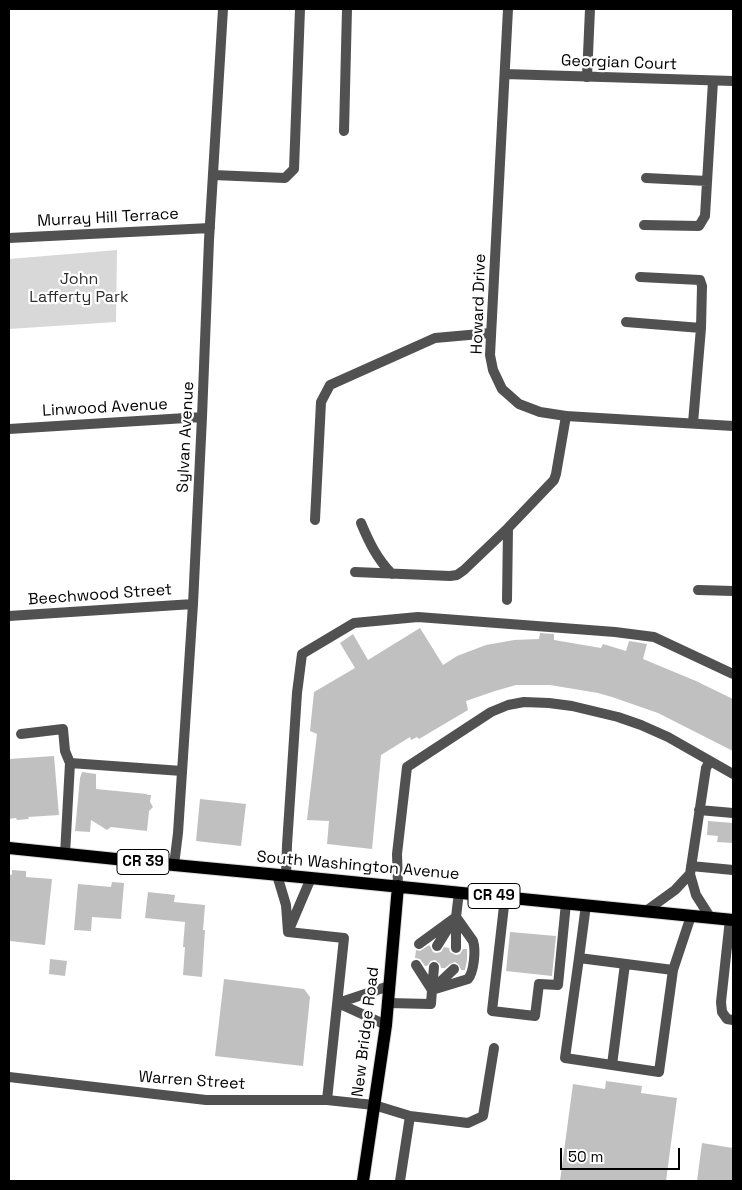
<!DOCTYPE html>
<html>
<head>
<meta charset="utf-8">
<style>
	body { margin:0 }
	#map { position:relative; width:742px; height:1190px; overflow:hidden; background:#fff; font-family:"Space Grotesk",sans-serif }
	canvas { display:block }
	.frame { position:absolute; inset:0; border:10px solid #000; pointer-events:none }
	.scale { position:absolute; left:560px; top:1148px; width:120px; height:22px; box-sizing:border-box; border:2px solid #000; border-top:0; padding-left:6px; font-size:15px; line-height:18px; white-space:nowrap; color:#000; -webkit-text-stroke:4px #fff; paint-order:stroke }
</style>
</head>
<body>
<div id="map">
<canvas width="742" height="1190"></canvas>
<div class="frame"></div>
<div class="scale">50 m</div>
</div>
<script>
const c = document.querySelector('canvas').getContext('2d');
c.lineJoin = 'round';
function fill(path, color) {
  c.fillStyle = color;
  c.fill(path, 'evenodd');
}
function trace(path, color, width, dash) {
  c.strokeStyle = color;
  c.lineWidth = width;
  c.lineCap = dash ? 'butt' : 'round';
  c.setLineDash(dash || []);
  c.stroke(path);
}
function write(font, color, halo, rows, align = 'center') {
  c.font = font + ' "Space Grotesk",sans-serif';
  c.lineWidth = 4.5;
  c.setLineDash([]);
  c.textBaseline = 'middle';
  c.strokeStyle = halo;
  c.fillStyle = color;
  for (const [text, x, y, turn = 0] of rows) {
    c.save();
    c.translate(x, y);
    c.rotate((+turn || 0) * Math.PI / 180);
    c.textAlign = isNaN(turn) ? turn : align;
    if (halo) c.strokeText(text, 0, 0);
    c.fillText(text, 0, 0);
    c.restore();
  }
}
const green = new Path2D(`
	M117,250L116,322L9,329V259Z`);
const building = new Path2D(`
	M420,628L443,665L457,656L486,645L514,640L539,639L540,633L554,634V640L601,648L603,644L626,651L629,641L647,644L643,659L696,681L733,699V751L658,713L612,697L598,693L550,685H516L495,691L466,701L468,710L419,739L417,737L411,740L410,737L381,755L372,849L327,844L329,821L307,820L317,734L310,731L314,692L355,668L340,643L353,634L368,660Z
	M54,756L59,815L28,817L29,819L17,820L16,818L9,819V759Z
	M82,772L96,774V789L147,794V795H151L150,802L153,807L149,811L147,831L111,827L107,830L91,820L90,832L75,831L80,778Z
	M200,799L246,804L241,846L196,841Z
	M708,821L733,823V843L717,842L718,836L707,835Z
	M12,870L26,871V877L52,879L45,945L10,941V933H9V874L12,875Z
	M112,882L124,883L121,919L92,917L91,931L74,930L78,884L111,887Z
	M148,892L175,895L174,902L205,905L203,930H205L202,977L183,975L185,947H183L185,922L145,918Z
	M510,932L556,936L552,976L506,971Z
	M429,945L430,946L433,952L436,953L441,952L444,947L449,948L450,952L456,955L460,954L463,949H467V960L465,970H461L459,965L455,962L450,964L445,968H441L440,964L435,960L431,961L427,966H425L420,959L415,958L416,950L420,951Z
	M50,959L67,961L65,976L49,974Z
	M224,979L304,989L310,997L303,1066L215,1056Z
	M606,1081L642,1086L641,1093L677,1098L666,1181H560L573,1084L605,1089Z
	M702,1143L733,1148V1181H697Z`);
const service = new Path2D(`
	M587,77L590,9
	M344,131L347,9
	M213,175L285,178L294,169L300,9
	M646,178L707,181
	M644,225L699,226L705,216L713,81
	M640,277L700,280L702,286L701,328L693,423
	M626,322L701,328
	M315,520L321,402L330,385L435,338L491,333
	M361,523C369,542 377,559 392,574
	M355,572L450,576L457,575L464,570L508,528
	M698,590L733,591
	M507,600L508,528L554,480L556,474L566,416
	M21,734L63,729L65,751L70,763
	M710,761L706,768L690,874L696,895L710,917
	M699,810L733,813
	M65,854L70,763L182,771
	M691,866L733,870
	M277,875L286,905L288,932L311,878
	M286,876L287,845L297,693L302,654L354,623L418,617L615,632L654,637L733,674
	M398,886L397,854L407,767L491,712L508,705L524,702L549,703L572,706L618,717L641,725L668,737L733,774
	M505,897L492,1011L535,1016L539,984L558,985L566,903
	M586,905L579,958L673,970
	M646,911L675,890L690,874
	M730,919L721,1002L722,1012L727,1019L733,1020
	M288,932L344,938L327,1100
	M419,944L456,917
	M437,946L452,922
	M456,948V917L459,892
	M579,958L565,1058L659,1072L673,970L691,916
	M435,987L454,969
	M432,990L468,979C474,972 476,950 473,941L456,917
	M432,990L434,967
	M338,1003L389,986
	M338,1003L386,1025
	M388,1003L431,1004L432,990L416,965
	M612,1065L625,964
	M374,1105L410,1116L468,1123L483,1116L494,1048
	M400,1181L410,1116`);
const minor = new Path2D(`
	M508,9L490,355L493,370L502,389L519,404L540,412L566,416L733,426
	M505,74L733,81
	M9,238L210,228
	M9,429L202,417
	M9,616L193,604
	M174,865L178,833L193,604L202,417L209,240L223,9
	M9,1077L206,1100H327L374,1105`);
const primary = new Path2D(`
	M9,848L174,865L311,878L733,920
	M363,1181L386,1025L398,886`);
const shields = [
	[143,862,52],
	[494,896,52]
];
const shieldNames = [
	["CR 39",143,862],
	["CR 49",494,896]
];
const streetNames = [
	["Georgian Court",619,63,2],
	["Murray Hill Terrace",108,218,-3],
	["Howard Drive",479,304,-88],
	["Linwood Avenue",105,408,-3],
	["Sylvan Avenue",186,437,-87],
	["Beechwood Street",100,595,-4],
	["South Washington Avenue",358,866,5],
	["New Bridge Road",366,1032,-83],
	["Warren Street",192,1081,4]
];
const parkNames = [
	["John",79,280],
	["Lafferty Park",79,298]
];
fill(green, '#d8d8d8');
fill(building, '#c0c0c0');
trace(primary, '#dbdbdb', 14);
trace(service, '#515151', 10);
trace(minor, '#515151', 10);
trace(primary, '#000', 12);
for (const [x, y, w] of shields) {
  const box = new Path2D();
  box.roundRect(x - w / 2, y - 12.5, w, 25, 4);
  c.fillStyle = '#fff';
  c.fill(box);
  trace(box, '#000', 1);
}
write('bold 15px', '#000', null, shieldNames);
write('16px', '#000', '#fff', streetNames);
write('16px', '#2f2f2f', '#fff', parkNames);
</script>
</body>
</html>
